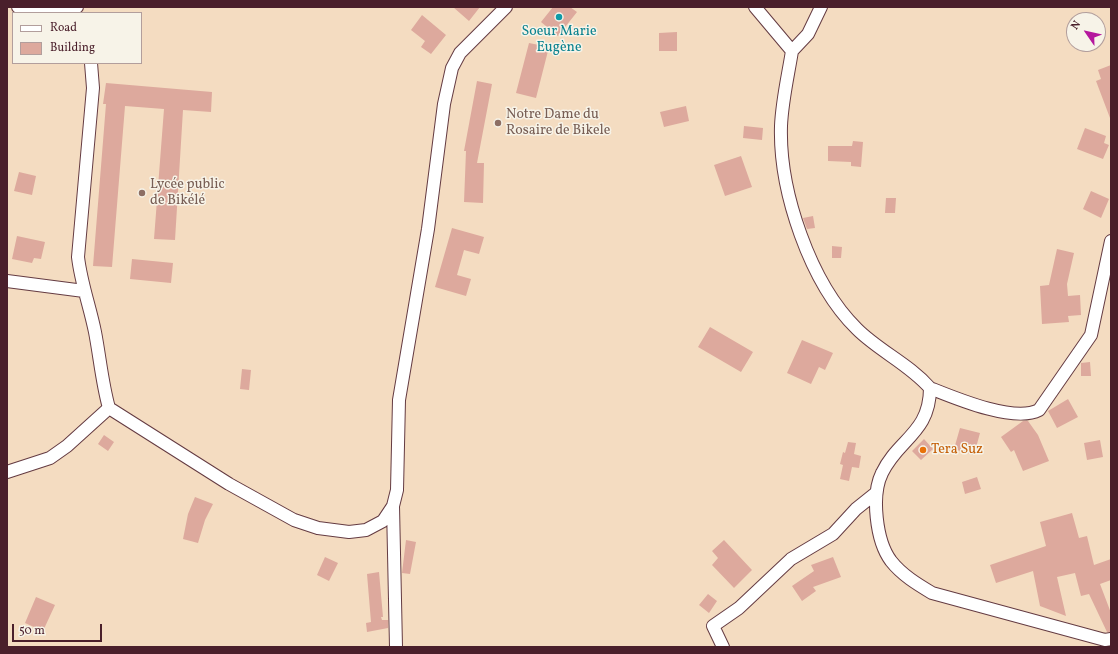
<!DOCTYPE html>
<html>
<head>
<meta charset="utf-8">
<style>
	body { margin:0 }
	#map { position:relative; width:1118px; height:654px; overflow:hidden; background:#f4dcc1; font-family:Vollkorn,serif }
	canvas { display:block }
	.frame { position:absolute; inset:0; border:8px solid #4a1f2b; pointer-events:none }
	.legend { position:absolute; left:12px; top:12px; width:130px; height:52px; box-sizing:border-box; background:#f7f3e8; border:1px solid #b29e9c; margin:0; padding:5px 7px; list-style:none; font-size:12px; color:#4a1f2b }
	.legend li { display:flex; align-items:center; gap:8px; height:20px }
	.legend b { width:20px; border:1px solid #b29e9c }
	.north { position:absolute; left:1066px; top:12px; width:40px; height:40px; box-sizing:border-box; background:#f7f3e8; border:1px solid #b29e9c; border-radius:50%; rotate:304deg; font-size:11px; font-weight:700; line-height:16px; text-align:center; color:#4a1f2b }
	.north::after { content:''; display:block; margin:auto; width:14px; height:18px; background:#b5179e; clip-path:polygon(50% 0,100% 100%,50% 72%,0 100%) }
	.scale { position:absolute; left:12px; top:624px; width:90px; height:18px; box-sizing:border-box; border:2px solid #4a1f2b; border-top:0; padding-left:5px; font-size:12px; line-height:14px; white-space:nowrap; color:#4a1f2b; -webkit-text-stroke:3px #f7f3e8; paint-order:stroke }
</style>
</head>
<body>
<div id="map">
<canvas width="1118" height="654"></canvas>
<div class="frame"></div>
<ul class="legend">
<li><b style="height:5px;background:#fff"></b>Road</li>
<li><b style="height:11px;background:#dda99d"></b>Building</li>
</ul>
<div class="north">N</div>
<div class="scale">50 m</div>
</div>
<script>
const c = document.querySelector('canvas').getContext('2d');
c.lineJoin = 'round';
function fill(path, color) {
  c.fillStyle = color;
  c.fill(path, 'evenodd');
}
function trace(path, color, width, dash) {
  c.strokeStyle = color;
  c.lineWidth = width;
  c.lineCap = dash ? 'butt' : 'round';
  c.setLineDash(dash || []);
  c.stroke(path);
}
function write(font, color, halo, rows, align = 'center') {
  c.font = font + ' Vollkorn,serif';
  c.lineWidth = 3;
  c.setLineDash([]);
  c.textBaseline = 'middle';
  c.strokeStyle = halo;
  c.fillStyle = color;
  for (const [text, x, y, turn = 0] of rows) {
    c.save();
    c.translate(x, y);
    c.rotate((+turn || 0) * Math.PI / 180);
    c.textAlign = isNaN(turn) ? turn : align;
    if (halo) c.strokeText(text, 0, 0);
    c.fillText(text, 0, 0);
    c.restore();
  }
}
const building = new Path2D(`
	M453,7H480L469,21Z
	M553,7H570L577,12L558,36L541,22Z
	M422,15L446,35L431,54L421,47L425,41L411,30Z
	M677,32V51H659V33Z
	M529,43L549,47L536,98L516,93Z
	M1111,65V117L1110,118L1096,81L1101,79L1098,70Z
	M477,81L492,84L477,163H484L483,203L464,202L466,151H464Z
	M106,83L212,92L211,112L183,110L175,240L154,239L164,109L125,106L112,267L93,266L106,104H103Z
	M686,106L689,121L664,127L660,112Z
	M744,126L763,128L762,140L743,138Z
	M1085,128L1106,136L1104,143L1109,145L1103,159L1077,149Z
	M853,141L863,142L861,167L851,166V162L828,161V146H852Z
	M741,156L752,187L725,196L714,165Z
	M19,172L36,176L32,195L14,191Z
	M1091,191L1109,199L1101,218L1083,209Z
	M886,198H896L895,213H885Z
	M813,216L815,228L807,229L803,218Z
	M452,228L484,237L479,254L464,250L457,275L471,279L466,296L435,287Z
	M17,236L45,242L41,259L34,258L32,263L12,259Z
	M832,246L842,247L841,258H832Z
	M1057,249L1074,253L1067,284L1068,296L1080,295L1081,315L1068,316L1069,322L1042,324L1040,286L1049,285Z
	M132,259L173,263L171,283L130,279Z
	M710,327L753,352L741,372L698,347Z
	M802,340L833,353L825,370L819,367L811,384L787,373Z
	M1090,362L1091,376H1081V363Z
	M242,369L251,370L249,390L240,389Z
	M1068,399L1078,417L1057,428L1048,411Z
	M1023,421H1028L1038,435L1049,461L1023,471L1014,450L1011,452L1001,437Z
	M960,428L980,433L974,455L954,449Z
	M104,435L114,442L108,451L98,444Z
	M924,439L933,449L921,460L912,451Z
	M1100,440L1103,457L1087,460L1084,443Z
	M848,442L856,443L854,454L861,456L859,468L852,467L849,481L840,479L843,465L840,464L843,452L845,453Z
	M977,477L981,489L965,494L962,482Z
	M195,497L213,504L205,520L198,543L183,539L188,514Z
	M1072,513L1079,538L1087,536L1094,565L1111,559V580L1100,584L1111,613V632H1107L1089,594L1081,596L1075,573L1057,577L1066,616L1040,606L1033,571L996,583L990,565L1046,546L1040,522Z
	M406,540L416,542L410,574L402,573Z
	M724,540L752,570L734,588L712,565L718,558L712,551Z
	M325,557L338,563L329,581L317,575Z
	M833,557L841,577L813,587L816,591L802,601L792,586L814,571L811,565Z
	M379,572L383,617H381L382,620H388V628L367,632L366,623L371,622L367,574Z
	M708,594L717,601L709,613L699,605Z
	M36,597L55,605L43,631L25,623Z`);
const minor = new Path2D(`
	M18,7H77
	M755,7L792,51C788,76 782,101 781,126C779,191 810,283 857,329C879,351 909,364 930,388C930,433 898,439 882,473C871,495 876,541 891,561C902,575 917,584 932,593L1105,640L1111,639
	M792,51L808,34L821,7
	M91,63L93,88L78,257C81,283 90,307 95,332C100,358 102,383 109,408L229,484L294,520L318,528L349,532L366,530L383,521L393,506L397,490L399,400L428,229L444,104L452,68L460,53L506,7
	M7,281L84,291
	M930,388C955,398 1014,423 1039,410L1091,335L1111,241
	M7,472L50,458L67,446L109,408
	M393,506L396,647
	M723,647L713,626L739,608L791,559L833,534L856,509L876,493`);
const markers = [
	[559,17,4,"#0f9aa8"],
	[498,123,4,"#8d6e63"],
	[142,193,4,"#8d6e63"],
	[923,450,4,"#e8710a"]
];
const cultureNames = [
	["Soeur Marie",559,32],
	["Eugène",559,48]
];
const educationNames = [
	["Notre Dame du",506,115],
	["Rosaire de Bikele",506,131],
	["Lycée public",150,185],
	["de Bikélé",150,201]
];
const foodNames = [
	["Tera Suz",931,450]
];
fill(building, '#dda99d');
trace(minor, '#643b42', 14);
trace(minor, '#fff', 12);
for (const [x, y, r, color] of markers) {
  const dot = new Path2D();
  dot.arc(x, y, r, 0, 2 * Math.PI);
  c.fillStyle = color;
  c.fill(dot);
  trace(dot, '#f7f3e8', 1.5);
}
write('14px', '#0d838f', '#f7f3e8', cultureNames);
write('14px', '#785e54', '#f7f3e8', educationNames, 'left');
write('14px', '#c56008', '#f7f3e8', foodNames, 'left');
</script>
</body>
</html>
